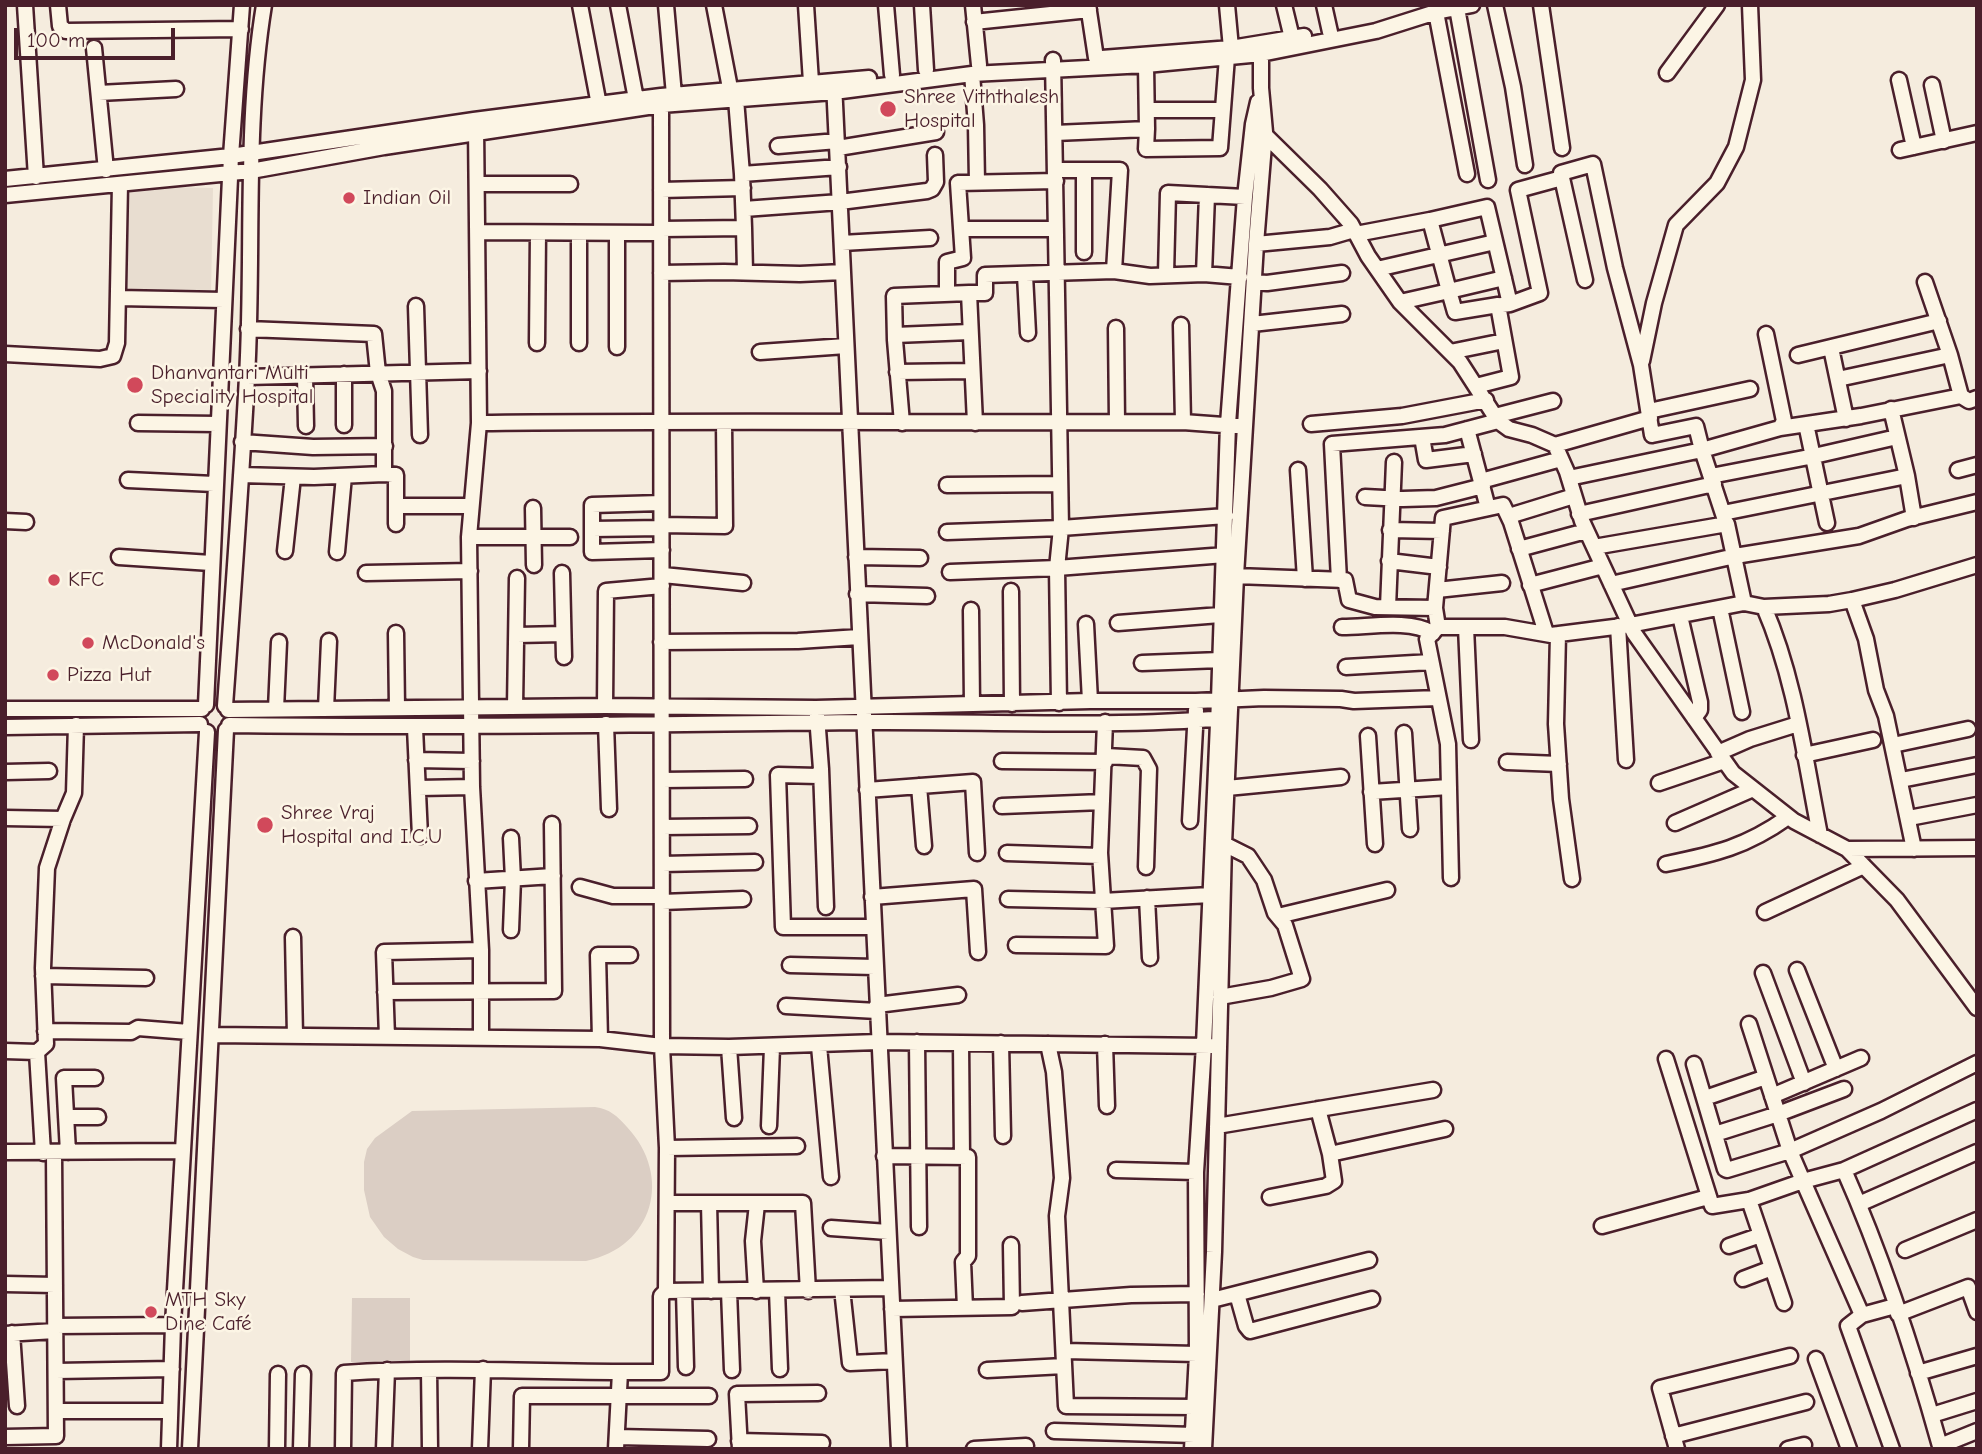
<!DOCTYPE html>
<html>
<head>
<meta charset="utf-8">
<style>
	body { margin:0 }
	#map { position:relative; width:1982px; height:1454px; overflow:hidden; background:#f5ecde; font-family:"Comic Neue",sans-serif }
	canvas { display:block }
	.frame { position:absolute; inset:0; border:7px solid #4a1f2b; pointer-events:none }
	.scale { position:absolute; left:14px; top:28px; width:161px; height:32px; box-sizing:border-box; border:4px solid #4a1f2b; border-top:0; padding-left:9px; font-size:21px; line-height:24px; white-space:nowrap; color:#4a1f2b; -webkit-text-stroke:5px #fcf5e5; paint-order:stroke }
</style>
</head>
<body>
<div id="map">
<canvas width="1982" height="1454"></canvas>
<div class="frame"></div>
<div class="scale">100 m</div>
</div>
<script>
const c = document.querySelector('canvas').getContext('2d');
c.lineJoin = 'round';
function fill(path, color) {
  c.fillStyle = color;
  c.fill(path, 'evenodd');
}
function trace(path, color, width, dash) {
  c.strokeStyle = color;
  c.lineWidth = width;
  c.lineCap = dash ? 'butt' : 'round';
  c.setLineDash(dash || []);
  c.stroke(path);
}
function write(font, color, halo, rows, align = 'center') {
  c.font = font + ' "Comic Neue",sans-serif';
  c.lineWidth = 5;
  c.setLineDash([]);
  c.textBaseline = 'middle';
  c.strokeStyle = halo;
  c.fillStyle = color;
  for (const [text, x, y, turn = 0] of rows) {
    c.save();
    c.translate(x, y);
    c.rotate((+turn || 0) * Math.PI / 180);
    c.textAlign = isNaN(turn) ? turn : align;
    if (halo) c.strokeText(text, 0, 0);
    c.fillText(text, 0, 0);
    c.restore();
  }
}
const built = new Path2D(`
	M124,186L213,188L211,295L122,293Z`);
const green = new Path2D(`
	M595,1107C610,1109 617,1116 627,1127C673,1176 654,1247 586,1261L423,1260L413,1257L398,1249L384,1237L370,1217L364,1190V1162L367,1149L375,1138L412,1111Z
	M352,1298H410V1362H351Z`);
const minor = new Path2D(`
	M25,5L36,177
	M58,5L60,26L66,31L241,29
	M580,5L599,105
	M618,5L636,99
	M666,5L674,95
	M714,5L730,88
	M806,5L811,82
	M886,5L892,75
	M922,5L926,70
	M973,5L979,65
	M1088,5L1096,58
	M1227,5L1231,48
	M1284,5L1292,38
	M1324,5L1330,32
	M1495,5L1513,87L1525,165
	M1541,5L1562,148
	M1457,8L1488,180
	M1436,12L1467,174
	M974,22L1089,10
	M94,48L106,170
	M1102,58L1231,48L1304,36
	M1053,60L1061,528L1057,568L1059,703
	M1667,73L1717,5
	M972,74L976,125L977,182
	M1899,80L1914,147
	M834,83L899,1449
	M1932,85L1944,141
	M99,93L176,89
	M661,96L662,1046L667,1148L666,1291L891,1288
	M736,99L742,174
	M1147,110H1223
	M476,126L479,423L469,537L472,787L481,950V1038
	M1147,129L1146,149L1220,148L1227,57
	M1259,129L1320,189L1351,224L1368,256L1400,302L1460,362L1498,421L1509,429L1532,435L1555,445L1567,472L1582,521L1634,633L1733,773L1794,821L1847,849L1897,900L1977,1008
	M1055,133L1147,129L1146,65
	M778,146L837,141
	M838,148L936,132
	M1900,150L1977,133
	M1055,170H1120L1114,271
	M1084,170V252
	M1562,178L1561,173L1593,164L1615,268L1641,365L1652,435L1696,426L1702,450L1780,428L1861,416L1961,396L1950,355L1925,282
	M5,179L231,156L474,120L661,96L869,78
	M478,184H570
	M661,190L743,188
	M5,195L251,171L384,147L661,105L834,92L972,74L1146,65L1261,54L1376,31L1436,12L1472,5
	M744,209L840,202L927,191L932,189L936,182L935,155
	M1430,220L1487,207L1510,304L1502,305
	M744,228L745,272
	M661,229L744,228L742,174L839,167
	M961,229H1056
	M478,232L661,233
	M579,233V343
	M1356,234L1430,220L1449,291L1400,302
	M842,243L930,238
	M1256,244L1330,237L1354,230
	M1377,269L1495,242
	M661,273L724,272L800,274L843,272
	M1166,274L1168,193L1245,197
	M1204,274L1207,195
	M1025,275L1028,333
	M1254,282L1267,283L1342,273
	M969,293H985V275L1114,271L1150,276L1204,274L1240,277
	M947,294V262L963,258L958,183L1056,181
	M118,298L224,300
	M1510,304L1540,293L1518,190L1562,178L1585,280
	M416,306L420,435
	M1252,324L1342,314
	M1181,325L1183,422
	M1116,328L1117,422
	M1766,334L1784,421L1780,428
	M895,335L970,332
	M537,343L538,233
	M617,347V233
	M1831,348L1846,419
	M760,352L846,346
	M1450,352L1504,341
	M5,354L100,359L113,356L117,343L120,184
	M1798,355L1939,321
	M1642,361L1654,303L1676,225L1717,183L1736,147L1753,80L1750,5
	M897,372L971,371
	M344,374V425
	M305,376L306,426
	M247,377L479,371
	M1838,379L1950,355
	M1476,386L1511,377L1498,305L1455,312L1449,291L1504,278
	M1961,396L1969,401L1977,398
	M1649,411L1750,389
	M1495,416L1553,401
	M138,423L218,424
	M479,423C714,420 948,423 1183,422L1237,426
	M902,423L895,340L894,296L969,293L975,423
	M1311,424L1402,416L1486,400
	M1806,424L1827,523
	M1467,429L1488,508
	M1422,437L1426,460L1474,454
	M242,442L313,447L385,446
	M1555,445L1650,418
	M1298,470L1305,579
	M1958,470L1977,465
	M384,474L396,475V524
	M241,475L314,477L384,474V391L378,373L374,334L248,329
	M1711,476L1814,456L1897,437
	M1907,476L1914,518
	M1569,478L1702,450L1726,523
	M128,480L214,484
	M1481,481L1561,459
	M947,485L1060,484
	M1365,497L1403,499L1436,498L1483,486
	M661,503L592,505V552L662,550
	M396,506H471
	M533,508L534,565
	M1723,513L1907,476L1891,409
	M1579,514L1714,484
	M1509,516L1574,496
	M5,521L26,522
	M661,525L725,526L724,422
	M592,529L662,528
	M1390,530L1442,531
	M947,532L1061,528L1226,516
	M469,537H570
	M1594,547L1727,524L1744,603
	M1519,549L1586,531
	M285,551L293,477
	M337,552L344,476
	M119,557L211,563
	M856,557L920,558
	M1389,561L1439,567
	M950,572L1057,568L1225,555L1231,558
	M366,573L470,571
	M562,573L564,657
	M663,575L743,583
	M1236,576L1345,580L1349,600L1375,607L1435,608L1438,627H1505L1551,635L1630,625L1744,603L1764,607C1795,678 1805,759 1820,835
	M1339,580L1332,444L1445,435L1498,421
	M1611,584L1735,556L1859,536L1907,519L1977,502
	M1530,585L1603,566
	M1437,590L1502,583
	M1011,591L1012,704
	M857,594L927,596
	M1388,607L1394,462
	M1764,607L1829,604L1852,600
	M1435,608L1443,518L1503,505L1511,522L1546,633
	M1720,608L1742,712
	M971,610L972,704
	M1680,616L1700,702V710L1694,718
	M1118,623L1220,615
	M1086,624L1090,701
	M1618,626L1626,760
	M1342,627C1370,627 1408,619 1433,633
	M1438,627L1427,639L1448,744L1451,878
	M1466,627L1471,740
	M396,633L397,708
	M1558,634L1556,724L1561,799L1572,879
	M517,635L563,634
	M661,642L798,641L859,637
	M1142,663L1220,660
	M1346,667L1431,662
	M206,705L231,156L242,5
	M225,706C233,596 241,487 247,377C254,253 244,128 264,5
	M605,706L606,591L662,586
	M515,707L517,578
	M5,709H202
	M276,709L279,642
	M326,709L329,641
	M228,710L605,706L816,708L1090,701H1196L1264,698L1341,699L1354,701L1438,698
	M817,716L821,769L818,776L778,775L783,927H873
	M606,724L609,809
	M229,725C441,728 654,724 866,722C986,721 1107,728 1226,718
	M5,727L200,724
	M415,728L420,836
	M1404,733L1410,829
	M1368,736L1375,844
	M1893,745L1968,729
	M1718,753L1750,739L1798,724
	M1804,755L1873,740
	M1106,756L1143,758L1149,769L1146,867
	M416,760L472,761
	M1002,761L1105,762
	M1507,762L1559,764
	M821,769L826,907
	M5,772L49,771
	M662,780L745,779
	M1901,780L1977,765
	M1659,783L1724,761
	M919,786L924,846
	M418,788L472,787
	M1227,788L1341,777
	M867,790L973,782L977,853
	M1371,792L1449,787
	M1002,806L1102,802
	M5,818L63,819
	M1909,818L1977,805
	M1190,821L1196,710
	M1675,823L1753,789
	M662,827L749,826
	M1847,849L1977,848
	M1914,849L1886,716L1876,690L1866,639L1852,600L1895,590L1977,565
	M1007,853L1100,856
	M662,864L755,862
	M1666,864C1715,854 1746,847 1788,817
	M476,881L553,876
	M580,887L613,896H662
	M872,897L974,889L978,952
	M1147,898L1150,958
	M1008,899L1103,901L1210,895
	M662,902L743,899
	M1765,912L1864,866
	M1278,916L1387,890
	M511,930L513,879L511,838
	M293,937L295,1036
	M1016,945L1106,946L1100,853L1105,722
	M790,965L875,967
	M1797,970L1836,1069
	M1763,973L1804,1083
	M43,976L146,978
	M385,992L554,991L552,824
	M1220,997L1271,988L1302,979L1285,925L1275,913L1264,880L1248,856L1224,844
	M877,1005L958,995
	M786,1006L877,1011
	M1749,1024L1790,1151L1803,1181L1844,1170L1977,1110
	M45,1031L131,1032L138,1028L189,1032
	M211,1035L600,1039L662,1046L729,1047L878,1042L1211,1046
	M387,1037L384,952L481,950
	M600,1039L598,955H630
	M917,1042L919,1227
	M961,1043L962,1157
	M1001,1043L1003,1136
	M1048,1044L1054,1072L1062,1178L1057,1216L1066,1406L1196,1407
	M1105,1044L1107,1106
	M819,1046L831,1177
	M729,1047L734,1118
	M5,1051L37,1052L46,1044L43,968L47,868L63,819L74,793L76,725
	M37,1052L43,1153
	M1666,1059L1712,1206L1749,1200L1803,1181L1862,1315
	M1694,1064L1725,1169L1727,1170L1790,1151L1881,1111L1977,1063
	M1772,1096L1861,1058
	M1705,1098L1766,1077
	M66,1117H98
	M769,1126L772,1047
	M1217,1126L1433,1090
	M1715,1134L1778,1114L1844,1089
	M667,1148L797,1146
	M5,1152L183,1151
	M68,1152L64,1078H95
	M1330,1154L1445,1129
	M884,1156L968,1157V1256L963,1262L965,1308
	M1116,1170L1196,1172
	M1844,1170C1883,1258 1914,1353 1940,1446L1977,1431
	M1270,1197L1326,1186L1334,1181L1330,1154L1318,1109
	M1749,1200L1784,1303
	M667,1203H803L808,1291
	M709,1203L711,1291
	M1859,1204L1977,1152
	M1602,1226L1708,1197
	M831,1228L888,1232
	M1729,1246L1761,1235
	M1905,1250L1977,1220
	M1743,1279L1772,1268
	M5,1284L55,1285
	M842,1289L850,1363L894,1361
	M684,1291L686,1367
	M729,1291L732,1370
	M756,1291L753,1241L757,1204
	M777,1291L780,1369
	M1237,1294L1246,1326L1250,1331L1372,1299
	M1212,1300L1369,1260
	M1022,1303L1131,1295L1197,1294
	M892,1309L1012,1307L1011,1245
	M1898,1314L1968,1287L1977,1312
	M55,1326L173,1325
	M12,1333L17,1406
	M5,1334L55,1331
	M1065,1351L1197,1354
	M1816,1359L1849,1449
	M429,1370L430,1449
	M987,1370L1064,1366
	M56,1371L172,1369
	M1918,1373L1977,1356
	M56,1411H170
	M1932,1415L1977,1401
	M1054,1431L1194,1435
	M1673,1436L1806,1402
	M5,1437L56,1436L54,1153
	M617,1437L708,1439
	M739,1441L822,1443
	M169,1449L173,1325L207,732
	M190,1449L226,730
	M277,1449L278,1374
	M301,1449L303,1374
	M343,1449L344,1373C450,1366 555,1373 661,1372V1296L666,1291
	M384,1449L387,1370
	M480,1449L483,1369
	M521,1449L522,1396H709
	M616,1449L620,1372
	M740,1449L737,1394L818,1393
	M974,1449L1026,1446
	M1192,1449L1197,1354L1196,1172L1204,1045L1219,700L1228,424L1245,197L1253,124L1258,102
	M1204,1449L1214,1252L1224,844L1236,576L1256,244L1265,132L1261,88V45
	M1677,1449L1660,1388L1790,1356
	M1788,1449L1804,1445
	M1892,1449L1848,1326L1862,1315L1895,1306`);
const markers = [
	[888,109,9,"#d1495b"],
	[349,198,7,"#d1495b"],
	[135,385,9,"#d1495b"],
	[54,580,7,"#d1495b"],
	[88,643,7,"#d1495b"],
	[53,675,7,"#d1495b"],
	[265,825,9,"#d1495b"],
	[151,1312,7,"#d1495b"]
];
const poiNames = [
	["Shree Viththalesh",904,97],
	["Hospital",904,121],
	["Indian Oil",363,198],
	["Dhanvantari Multi",151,373],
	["Speciality Hospital",151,397],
	["KFC",68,580],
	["McDonald's",102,643],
	["Pizza Hut",67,675],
	["Shree Vraj",281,813],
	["Hospital and I.C.U",281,837],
	["MTH Sky",165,1300],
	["Dine Café",165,1324]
];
fill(built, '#e8ddd0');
fill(green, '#dbcec4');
trace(minor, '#4a1f2b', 19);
trace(minor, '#fcf5e5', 14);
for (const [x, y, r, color] of markers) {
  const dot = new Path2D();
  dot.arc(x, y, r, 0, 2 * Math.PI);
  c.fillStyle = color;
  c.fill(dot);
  trace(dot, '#fcf5e5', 2.5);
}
write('21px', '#4a1f2b', '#fcf5e5', poiNames, 'left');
</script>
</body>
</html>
